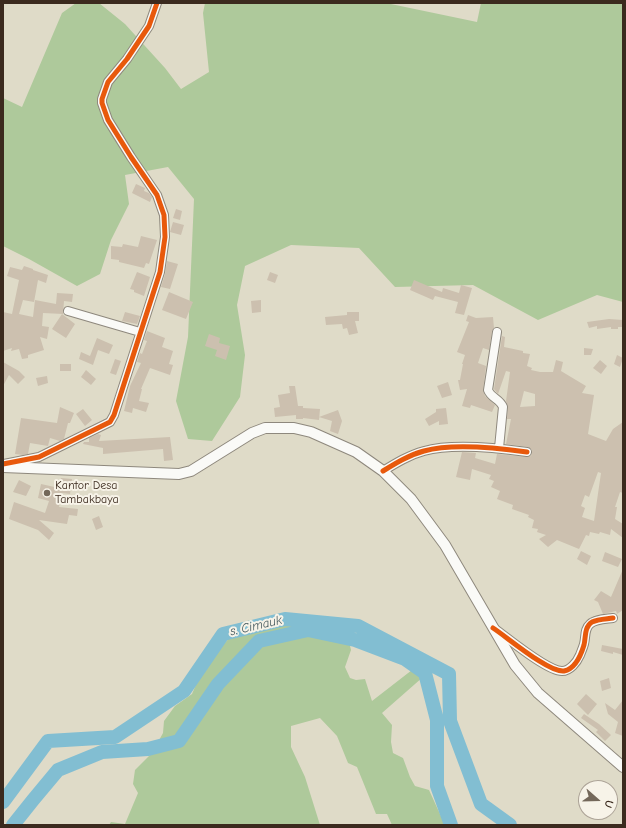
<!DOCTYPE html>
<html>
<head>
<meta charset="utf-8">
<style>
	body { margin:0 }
	#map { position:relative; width:626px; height:828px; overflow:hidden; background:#dfdbc8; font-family:"Comic Neue",sans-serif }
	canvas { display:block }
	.frame { position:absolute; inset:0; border:4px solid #3b2a1e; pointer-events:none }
	.north { position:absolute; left:578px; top:780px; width:40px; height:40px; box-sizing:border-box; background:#f7f3e8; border:1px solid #aca397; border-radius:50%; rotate:110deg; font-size:11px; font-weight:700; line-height:16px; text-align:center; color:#3b2a1e }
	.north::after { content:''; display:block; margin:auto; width:14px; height:18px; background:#74685a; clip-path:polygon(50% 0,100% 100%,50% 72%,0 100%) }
</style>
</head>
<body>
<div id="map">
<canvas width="626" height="828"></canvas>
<div class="frame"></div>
<div class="north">U</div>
</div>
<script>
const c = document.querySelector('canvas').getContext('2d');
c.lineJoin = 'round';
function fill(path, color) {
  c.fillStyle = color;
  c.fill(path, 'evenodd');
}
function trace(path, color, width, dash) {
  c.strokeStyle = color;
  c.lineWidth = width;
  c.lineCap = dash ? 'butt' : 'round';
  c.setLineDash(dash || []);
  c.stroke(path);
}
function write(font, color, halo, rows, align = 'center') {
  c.font = font + ' "Comic Neue",sans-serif';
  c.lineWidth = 4;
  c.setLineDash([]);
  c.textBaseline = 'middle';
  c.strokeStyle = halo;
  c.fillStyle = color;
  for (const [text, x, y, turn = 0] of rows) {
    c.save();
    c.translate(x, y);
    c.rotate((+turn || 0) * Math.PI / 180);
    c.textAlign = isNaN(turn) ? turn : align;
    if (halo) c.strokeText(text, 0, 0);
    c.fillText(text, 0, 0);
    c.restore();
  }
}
const forest = new Path2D(`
	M76,3H99L125,24L165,68L181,89L209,72L203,13L205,3H386L477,22L481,3H623V302L597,295L538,320L473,285L395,287L359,248L291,245L245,266L237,305L245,355L240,397L212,441L188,439L176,401L188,337L194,199L168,167L125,175L129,204L111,240L100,274L77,286L29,259L3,246V98L22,107L62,13Z
	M283,624L317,628L347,633L351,650L345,667L350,678L356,680L365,679L372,701L412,670L423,677L382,713L392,725L391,742L393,753L403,758L410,777L415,786L429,790L445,825H392L387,814H376L357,767L348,763L337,736L320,718L291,726V747L305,777L320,825H109L111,822L125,824L138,793L133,784L135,770L152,753L163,733L164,721L175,706L192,694L203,668L230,637Z`);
const river = new Path2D(`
	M3,802L48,741L115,737L184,691L223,634L285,619L358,626L449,674L450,721L481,804L510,825
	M13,825L33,800L58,770L102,752L148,749L179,741L218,684L259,641L308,630L355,640L405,659L425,673L437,720V786L451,825`);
const building = new Path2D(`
	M136,184L145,188L144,191L149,193L152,197L150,202L132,193Z
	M176,209L182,211L180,220L173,218Z
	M173,222L184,225L181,235L170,232Z
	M141,236L157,240L149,264L146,263L144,268L119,262V260L111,259V246L122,247L123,244L138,247Z
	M167,261L178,264L170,289L161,287L165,274Z
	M24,266L33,269V270L48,275L46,283L38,280L34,302L23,300L19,314L33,317L35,300L56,304L57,293L73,294L72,302L64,301L63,314L43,313L42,326L49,327L47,339L40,337L44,350L28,355V358L22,359L19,349L11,351L12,348L3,351V312L12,314L19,280L7,276L10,267L22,270Z
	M137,272L150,277L144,296L134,292V290L130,289Z
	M270,272L278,275L275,283L267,280Z
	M414,280L442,292L443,288L459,293L461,285L472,288L464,315L455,313L458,302L435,296L433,300L410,290Z
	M169,292L193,302L186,319L162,310Z
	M261,300V312L252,313L251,301Z
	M125,312L140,316L137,324L122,321Z
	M347,312H359V321H355L358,333L349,335L347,328L343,329L342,324L326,325L325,317L347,315Z
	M62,314L75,324L66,338L52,329Z
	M468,315L476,318L493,317L494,328L492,331L489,350L483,348L478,363L486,366L483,390L485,396L495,405L492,412L471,405L470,408L462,406L467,389L460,390L458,380H460L463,364H462L465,355L457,352L469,322L466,321Z
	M609,319L623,320V327H618V329H611V327L597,329V326L589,328L587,322Z
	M147,331L165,338L162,347L173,351L169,364L173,365L170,375L150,368L141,389H142L139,401L149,403L146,412L133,408L132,413L124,411L130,386L141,363L137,362L140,353L142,354L147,341L144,340Z
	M209,334L220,338L219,343L230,346L226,360L215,356L217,350L205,346Z
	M502,336L505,337L504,347L523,351V353L530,354L527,366L532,368L531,370L540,372H553L556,360L563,362L561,371L586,386L582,393L594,395L588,434L606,441L613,429L623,422V493L620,492L615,507H617L615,519L623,524V538L611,529L610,535L600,532L599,534L590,532L589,536L586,535L579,549L557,540L548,547L539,539L546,535L537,532L538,529L532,528L534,520L528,517L529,515L512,509L513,505L497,499L500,491L491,487L494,481L489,479L491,475L472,469L470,480L456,477L462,452L476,453L475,458L495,464L497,454L527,457L531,456L532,453V450L528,447L506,444L511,419H507L508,407L506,401L510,372L506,371L498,394L494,389ZM524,391L535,394V406L520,407ZM598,472L601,473L594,521L582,517L585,508L581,506L585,495L589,497Z
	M97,338L113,345L109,354L98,350L93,365L79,359L81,352L90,356Z
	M584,348L593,349L591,355H584Z
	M617,355L623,358L620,367L614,364Z
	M115,359L121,361L116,375L110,373Z
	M600,360L607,366L601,374L593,368Z
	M3,362L19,371L25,377L18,384L9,375L3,386Z
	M60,364H71V371H60Z
	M86,370L96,379L91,385L81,377Z
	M47,376L48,383L38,386L36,378Z
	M448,382L452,395L442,398L437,386Z
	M289,386H295L298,406H303V408L320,409L319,420L303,418V419H296V415L275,417L274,408L280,407L278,395L290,393Z
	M60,407L74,413L70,423H68L64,439L60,441L50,438L48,446L30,443L28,454L23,455L15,454L21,418L57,423Z
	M446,408L448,424L439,425V421L429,426L425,419L436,412V409Z
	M83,409L92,420L85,426L76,414Z
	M338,410L342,421L338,434L330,431L332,421L319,417Z
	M98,434L101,435L99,441L170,437L173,460L164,461L163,449L103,454V448L83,444L84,442H89V438Z
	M61,478L72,479L70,494L62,493L59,507L78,509L77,516L69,515L67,524L39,520L54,533L49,540L38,530L9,519L14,502L45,513L49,501L38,498L41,484L59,488Z
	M19,480L31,486L26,496L13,492Z
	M99,516L103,527L96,530L92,519Z
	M581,551L591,556L587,565L577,559Z
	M605,552L622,559L618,567L602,561Z
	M623,569V610L617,614L616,611L603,614L598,602L594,600L601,591L611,597Z
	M602,645L623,649V655L613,652V654L601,651Z
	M609,678L611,688L602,691L600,681Z
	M586,694L597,704L588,715L577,704Z
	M623,700V736L615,733L618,722L608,714L605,703L615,710Z
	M584,714L599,724L611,735L605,741L596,732L598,730L581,718Z`);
const minor = new Path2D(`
	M68,311L140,332
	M497,332L488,390C491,398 500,399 503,407L499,448
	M4,464L39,457L110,422L114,415L160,272L165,237L164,215L157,195L131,157L108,120L102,103V99L108,82L127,59L149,26L157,3
	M383,471C396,463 409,455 424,451C453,443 498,448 527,452
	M495,629C509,639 547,671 562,671C570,671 577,662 580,655C581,652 583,648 584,644C586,637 584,629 590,624C595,619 606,619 613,618`);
const major = new Path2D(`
	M3,467L179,474L191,471L252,433L265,428H294L311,432L356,452L383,471L411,499L445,545L515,665L538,693L623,767`);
const cycleway = new Path2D(`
	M3,464L39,457L110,422L114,415L160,272L165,237L164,215L157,195L131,157L108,120L102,103V99L108,82L127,59L149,26L157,3
	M383,471C396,463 409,455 424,451C453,443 498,448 527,452
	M493,628C507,637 549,673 564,671C575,669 581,655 584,645C586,637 584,627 592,622C598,619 607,619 613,618`);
const markers = [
	[47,493,4,"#74685a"]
];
const poiNames = [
	["Kantor Desa",55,486],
	["Tambakbaya",55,500]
];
const waterNames = [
	["s. Cimauk",256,626,-13]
];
fill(forest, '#aec99b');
trace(river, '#82bed2', 14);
fill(building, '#ccc0af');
trace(minor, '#8e887d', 10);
trace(major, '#8e887d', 12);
trace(minor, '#fafaf7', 8);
trace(major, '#fafaf7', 10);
trace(cycleway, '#e8590c', 5);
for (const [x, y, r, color] of markers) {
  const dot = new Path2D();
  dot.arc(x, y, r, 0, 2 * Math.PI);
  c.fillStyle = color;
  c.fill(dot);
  trace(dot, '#f7f3e8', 1.5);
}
write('12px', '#3b2a1e', '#f7f3e8', poiNames, 'left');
write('italic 13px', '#46595e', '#f7f3e8', waterNames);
</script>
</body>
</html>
